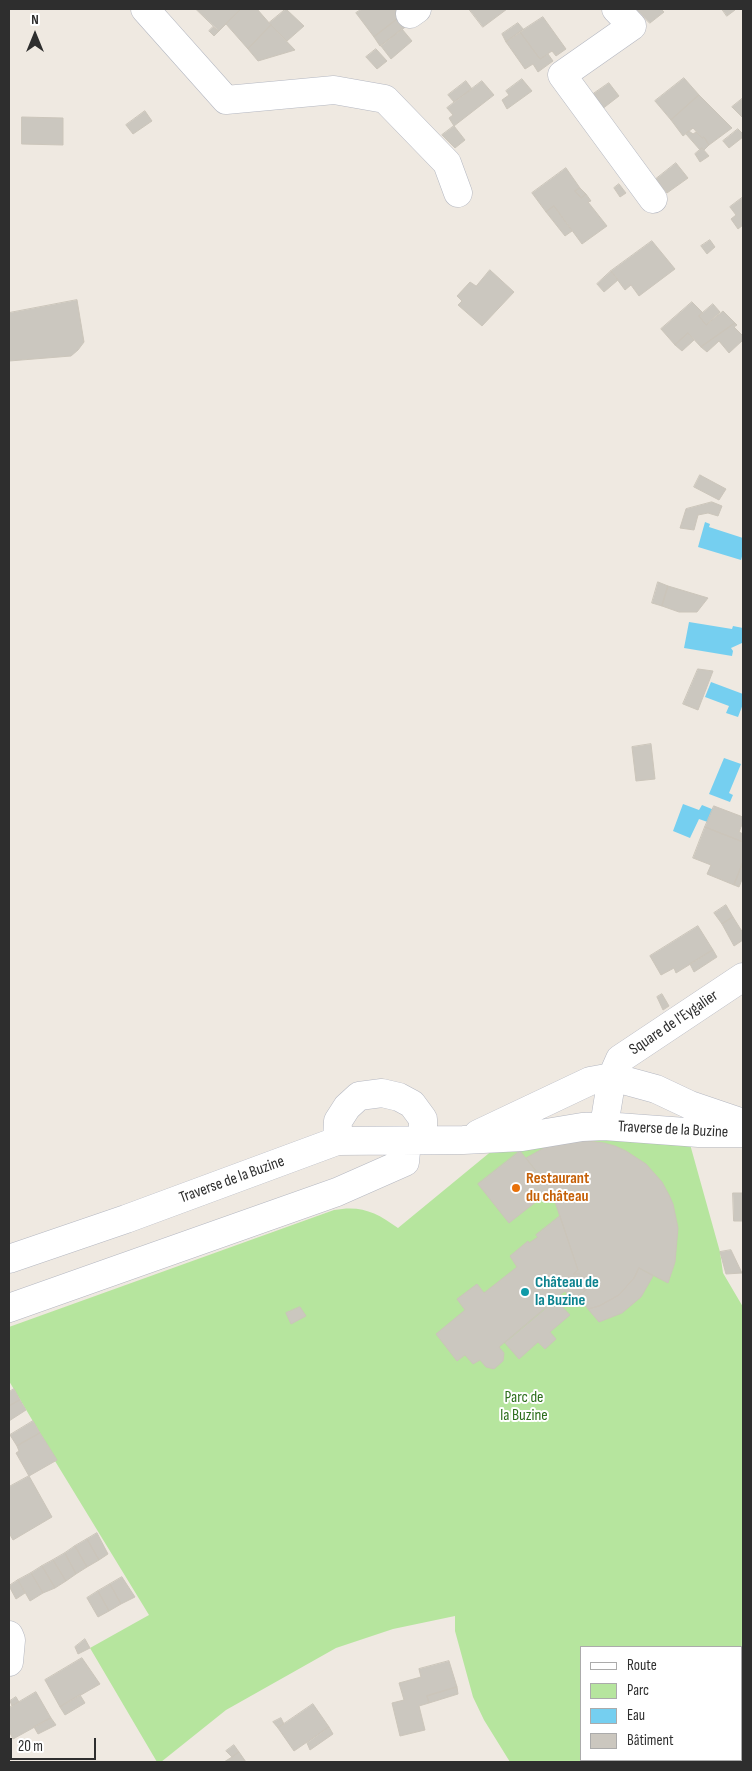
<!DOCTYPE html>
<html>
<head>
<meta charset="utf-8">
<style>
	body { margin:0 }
	#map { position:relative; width:752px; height:1771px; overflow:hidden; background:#efe9e1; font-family:"Sofia Sans Condensed",sans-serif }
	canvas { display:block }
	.frame { position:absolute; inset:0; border:10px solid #2e2e2e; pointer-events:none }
	.legend { position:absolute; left:580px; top:1646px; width:162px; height:115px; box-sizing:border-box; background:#fff; border:1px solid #ababab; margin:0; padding:6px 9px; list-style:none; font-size:15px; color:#2e2e2e }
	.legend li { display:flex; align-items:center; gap:10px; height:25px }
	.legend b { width:25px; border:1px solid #ababab }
	.north { position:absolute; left:10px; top:10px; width:50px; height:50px; -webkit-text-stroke:4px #fff; paint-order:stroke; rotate:0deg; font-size:14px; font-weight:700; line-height:20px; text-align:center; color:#2e2e2e }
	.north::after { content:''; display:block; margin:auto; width:18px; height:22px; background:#2e2e2e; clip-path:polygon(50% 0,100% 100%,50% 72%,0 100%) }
	.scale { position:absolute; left:10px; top:1738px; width:86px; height:22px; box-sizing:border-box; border:2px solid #2e2e2e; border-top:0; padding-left:6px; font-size:15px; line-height:18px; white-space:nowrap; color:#2e2e2e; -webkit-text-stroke:4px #fff; paint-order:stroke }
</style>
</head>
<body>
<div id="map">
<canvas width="752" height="1771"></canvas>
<div class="frame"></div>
<ul class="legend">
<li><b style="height:6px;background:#fff"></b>Route</li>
<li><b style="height:14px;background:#b6e59e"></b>Parc</li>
<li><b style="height:14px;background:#75cff0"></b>Eau</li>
<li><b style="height:14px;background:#cbc7bf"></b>Bâtiment</li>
</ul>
<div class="north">N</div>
<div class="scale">20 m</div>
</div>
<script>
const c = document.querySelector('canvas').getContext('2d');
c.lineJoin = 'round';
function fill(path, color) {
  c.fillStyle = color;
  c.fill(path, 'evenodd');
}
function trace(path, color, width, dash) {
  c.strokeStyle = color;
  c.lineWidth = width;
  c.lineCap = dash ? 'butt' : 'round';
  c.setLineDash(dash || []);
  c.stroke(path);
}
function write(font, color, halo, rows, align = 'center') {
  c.font = font + ' "Sofia Sans Condensed",sans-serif';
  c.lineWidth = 4;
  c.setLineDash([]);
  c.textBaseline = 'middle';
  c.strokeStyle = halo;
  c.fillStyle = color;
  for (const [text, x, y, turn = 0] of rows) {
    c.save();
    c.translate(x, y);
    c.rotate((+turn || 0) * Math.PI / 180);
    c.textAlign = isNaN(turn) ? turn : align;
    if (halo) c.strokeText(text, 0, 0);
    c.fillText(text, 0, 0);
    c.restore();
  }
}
const green = new Path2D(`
	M688,1137L720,1252L723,1273L743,1307V1739L741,1741V1647H581V1760H713L709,1762H510L484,1720L473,1697L455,1631V1616L393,1629L336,1648L226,1710L161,1762H157L90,1648L149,1615L55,1461L56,1460L9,1381V1327L334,1210C361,1205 376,1212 398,1228L505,1140Z`);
const water = new Path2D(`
	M705,522L710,524L709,527L743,538V553L741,560L698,547Z
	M689,622L732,629L733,626L743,628L742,643L731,648L733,651L732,656L684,648Z
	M711,682L743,694V704L738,717L726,713L729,706L705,697Z
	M724,758L741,764L729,793L733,795L730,802L709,794Z
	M683,804L699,810L702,805L724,814L719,826L699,819L690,838L673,831Z`);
const building = new Path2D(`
	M196,9H241L219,31Z
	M241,9H257L271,25L248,49L226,24Z
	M286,9L304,26L287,41L269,23Z
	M362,9H395L401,16L374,37L356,13Z
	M469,9H507L483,27Z
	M636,9H661L664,12L650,23Z
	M722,9H734L735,10L727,16Z
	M401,16L408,25L380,46L374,37Z
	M543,17L566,49L556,56L552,51L540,59L520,32Z
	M518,23L524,30L506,42L502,34Z
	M271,25L295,50L258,61L248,49Z
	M213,27L219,31L214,36L209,31Z
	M402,29L412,41L391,59L381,46Z
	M520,32L540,59L548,54L553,61L538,72L533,64L525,69L506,42Z
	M376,49L387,61L377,69L366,57Z
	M684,78L699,95L671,120L655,101Z
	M522,79L532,91L507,109L502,100L509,95L506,91Z
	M466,81L472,89L454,102L448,95Z
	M482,81L494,95L454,126L449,118L453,115L447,108Z
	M609,83L619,96L597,113L586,99Z
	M699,95L732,128L709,145L704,137L702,138L693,128L683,136L671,120Z
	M743,98V118L732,107Z
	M145,111L152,121L133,134L126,125Z
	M22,117L63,118V145L22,144Z
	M454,126L465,140L455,148L442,135Z
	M738,129L743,134V137L729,148L723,141Z
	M689,131L693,134L696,132L702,138L704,137L709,145L704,150L702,148L700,150L686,134Z
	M702,148L709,156L700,162L695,154Z
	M676,163L688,178L667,193L656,179Z
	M566,168L580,188L575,191L581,198L586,194L591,201L588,202L607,226L582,244L554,206L546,212L532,193Z
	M619,184L626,193L620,197L614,188Z
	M580,188L586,194L581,198L575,191Z
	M743,197V225L738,229L731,219L736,215L730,207Z
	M554,206L572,231L565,236L546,212Z
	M710,240L715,247L707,254L701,246Z
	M652,241L675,269L639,296L631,285L625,290L611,271Z
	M490,270L514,292L482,326L458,305L462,301L457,296L470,282L476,286Z
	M611,271L618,280L604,292L597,284Z
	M77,300L84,342L78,350L71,356L9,361V313Z
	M692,302L703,313L699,316L706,325L723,311L735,323L701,347L688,333L675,345L661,329Z
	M713,304L720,312L706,325L699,316Z
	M735,323L737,325L734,327L743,336V340L729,353L719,341L707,352L701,347Z
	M688,333L694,340L682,351L675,345Z
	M700,475L726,489L719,500L694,487Z
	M712,502L722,506L718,516L708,513L698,515L694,530L680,528L686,509Z
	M658,582L668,586L662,606L652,603Z
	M668,586L708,598L697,612H679L662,606Z
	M698,669L713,671L698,710L683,704Z
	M651,744L655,779L636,781L632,747Z
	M714,806L743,817V822L739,832L743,834V842L705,827Z
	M705,827L743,842V862L734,885L707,874L711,865L693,858Z
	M743,862V877L739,887L734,885Z
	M726,905L733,917L722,924L714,913Z
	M733,917L743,933V940L734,946L722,924Z
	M698,926L713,950L676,973L674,968L661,975L650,956Z
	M713,950L717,957L694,972L690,964Z
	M662,994L669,1006L663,1010L657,997Z
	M580,1140L604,1143L615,1146L626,1151L646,1164L662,1182L669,1195L673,1204L678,1228L675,1262L668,1283L639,1268L634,1278L619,1295L599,1306L588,1309L578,1296L587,1289L588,1282L580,1274H573L578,1270L551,1190L526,1158L544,1148L556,1144Z
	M520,1151L551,1190L509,1223L478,1184Z
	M733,1193H743V1221H734Z
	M560,1216L578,1270L573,1274H580L588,1282L587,1289L576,1298H570L565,1291L499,1347L504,1353L503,1361L494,1369L486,1367L480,1360L473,1364L465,1355L457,1361L436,1334L465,1310L457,1299L477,1284L484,1293L517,1267L510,1256L528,1241L529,1243L538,1237L536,1235Z
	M731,1250L742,1273L726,1274L720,1252Z
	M639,1268L653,1276L641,1297L622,1313L599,1322L588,1309L599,1306L619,1295L634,1278Z
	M556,1300L570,1315L550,1332L556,1339L545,1349L538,1342L519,1359L505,1343Z
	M300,1307L306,1316L291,1324L286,1313Z
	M14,1389L20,1400L9,1406V1392Z
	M20,1400L26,1410L9,1421V1406Z
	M33,1421L40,1433L17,1446L10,1435Z
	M40,1433L57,1460L29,1476L16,1453L19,1451L17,1446Z
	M29,1476L52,1517L13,1540L9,1533V1487Z
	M97,1533L108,1554L99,1560L87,1539Z
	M87,1539L99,1560L87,1567L75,1546Z
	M75,1546L87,1567L76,1574L65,1553Z
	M65,1553L76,1574L66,1581L53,1560Z
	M53,1560L66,1581L55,1588L42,1566Z
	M42,1566L55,1588L43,1593L31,1573Z
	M31,1573L43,1593L30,1601L18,1580Z
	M122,1577L135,1597L121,1604L110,1584Z
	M18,1580L25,1593L16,1599L9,1586Z
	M110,1584L121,1604L109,1611L98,1591Z
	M98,1591L109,1611L98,1617L87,1598Z
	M85,1639L90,1648L78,1654L75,1647Z
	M82,1658L100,1684L60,1707L45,1680Z
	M449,1661L457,1687L427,1696L429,1703L419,1706L425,1730L400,1736L392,1703L404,1700L399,1683L421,1677L419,1669Z
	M457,1687L458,1694L429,1703L427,1696Z
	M36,1692L51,1718L13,1739L9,1731V1708Z
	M80,1695L85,1703L65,1715L60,1707Z
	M16,1697L19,1702L12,1706L10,1701Z
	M313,1704L329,1727L294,1751L278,1728Z
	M51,1718L56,1725L38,1734L34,1727Z
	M281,1718L284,1724L278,1728L273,1722Z
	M329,1727L333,1734L310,1750L307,1743Z
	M234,1745L239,1752L232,1757L226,1751Z
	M239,1752L246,1762H224L232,1757Z`);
const minor = new Path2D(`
	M145,9L226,100L334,90L385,99L447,163L458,193
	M616,9L632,26L562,75L653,199
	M410,14L417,9
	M604,1126L612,1077L620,1059L743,977
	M478,1134L590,1081L612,1077L656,1089L690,1105L743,1123
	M337,1141L338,1121L347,1107L359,1096L382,1093L399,1097L412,1104L423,1119V1140
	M9,1259L126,1219L337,1141L463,1140L522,1137L582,1127L604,1126L699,1133H743
	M9,1308L337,1192L405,1162L407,1141
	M9,1635L11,1640L9,1662`);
const markers = [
	[516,1188,5,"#e8710a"],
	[525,1292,5,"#0f9aa8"]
];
const streetNames = [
	["Square de l'Eygalier",674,1023,-34],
	["Traverse de la Buzine",673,1130,3],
	["Traverse de la Buzine",232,1180,-20]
];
const foodNames = [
	["Restaurant",526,1179],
	["du château",526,1197]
];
const cultureNames = [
	["Château de",535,1283],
	["la Buzine",535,1301]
];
const parkNames = [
	["Parc de",524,1398],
	["la Buzine",524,1416]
];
fill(green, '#b6e59e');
fill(water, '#75cff0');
fill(building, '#cbc7bf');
trace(building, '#cbc5ba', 1);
trace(minor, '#b4b7c1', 29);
trace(minor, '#fff', 28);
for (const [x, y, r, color] of markers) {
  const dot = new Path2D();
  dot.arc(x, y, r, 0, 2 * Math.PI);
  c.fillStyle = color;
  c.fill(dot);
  trace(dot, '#fff', 2);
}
write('16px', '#2e2e2e', '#fff', streetNames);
write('bold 16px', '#c56008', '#fff', foodNames, 'left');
write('bold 16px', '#0d838f', '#fff', cultureNames, 'left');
write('16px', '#2c6e1b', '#fff', parkNames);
</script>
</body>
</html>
